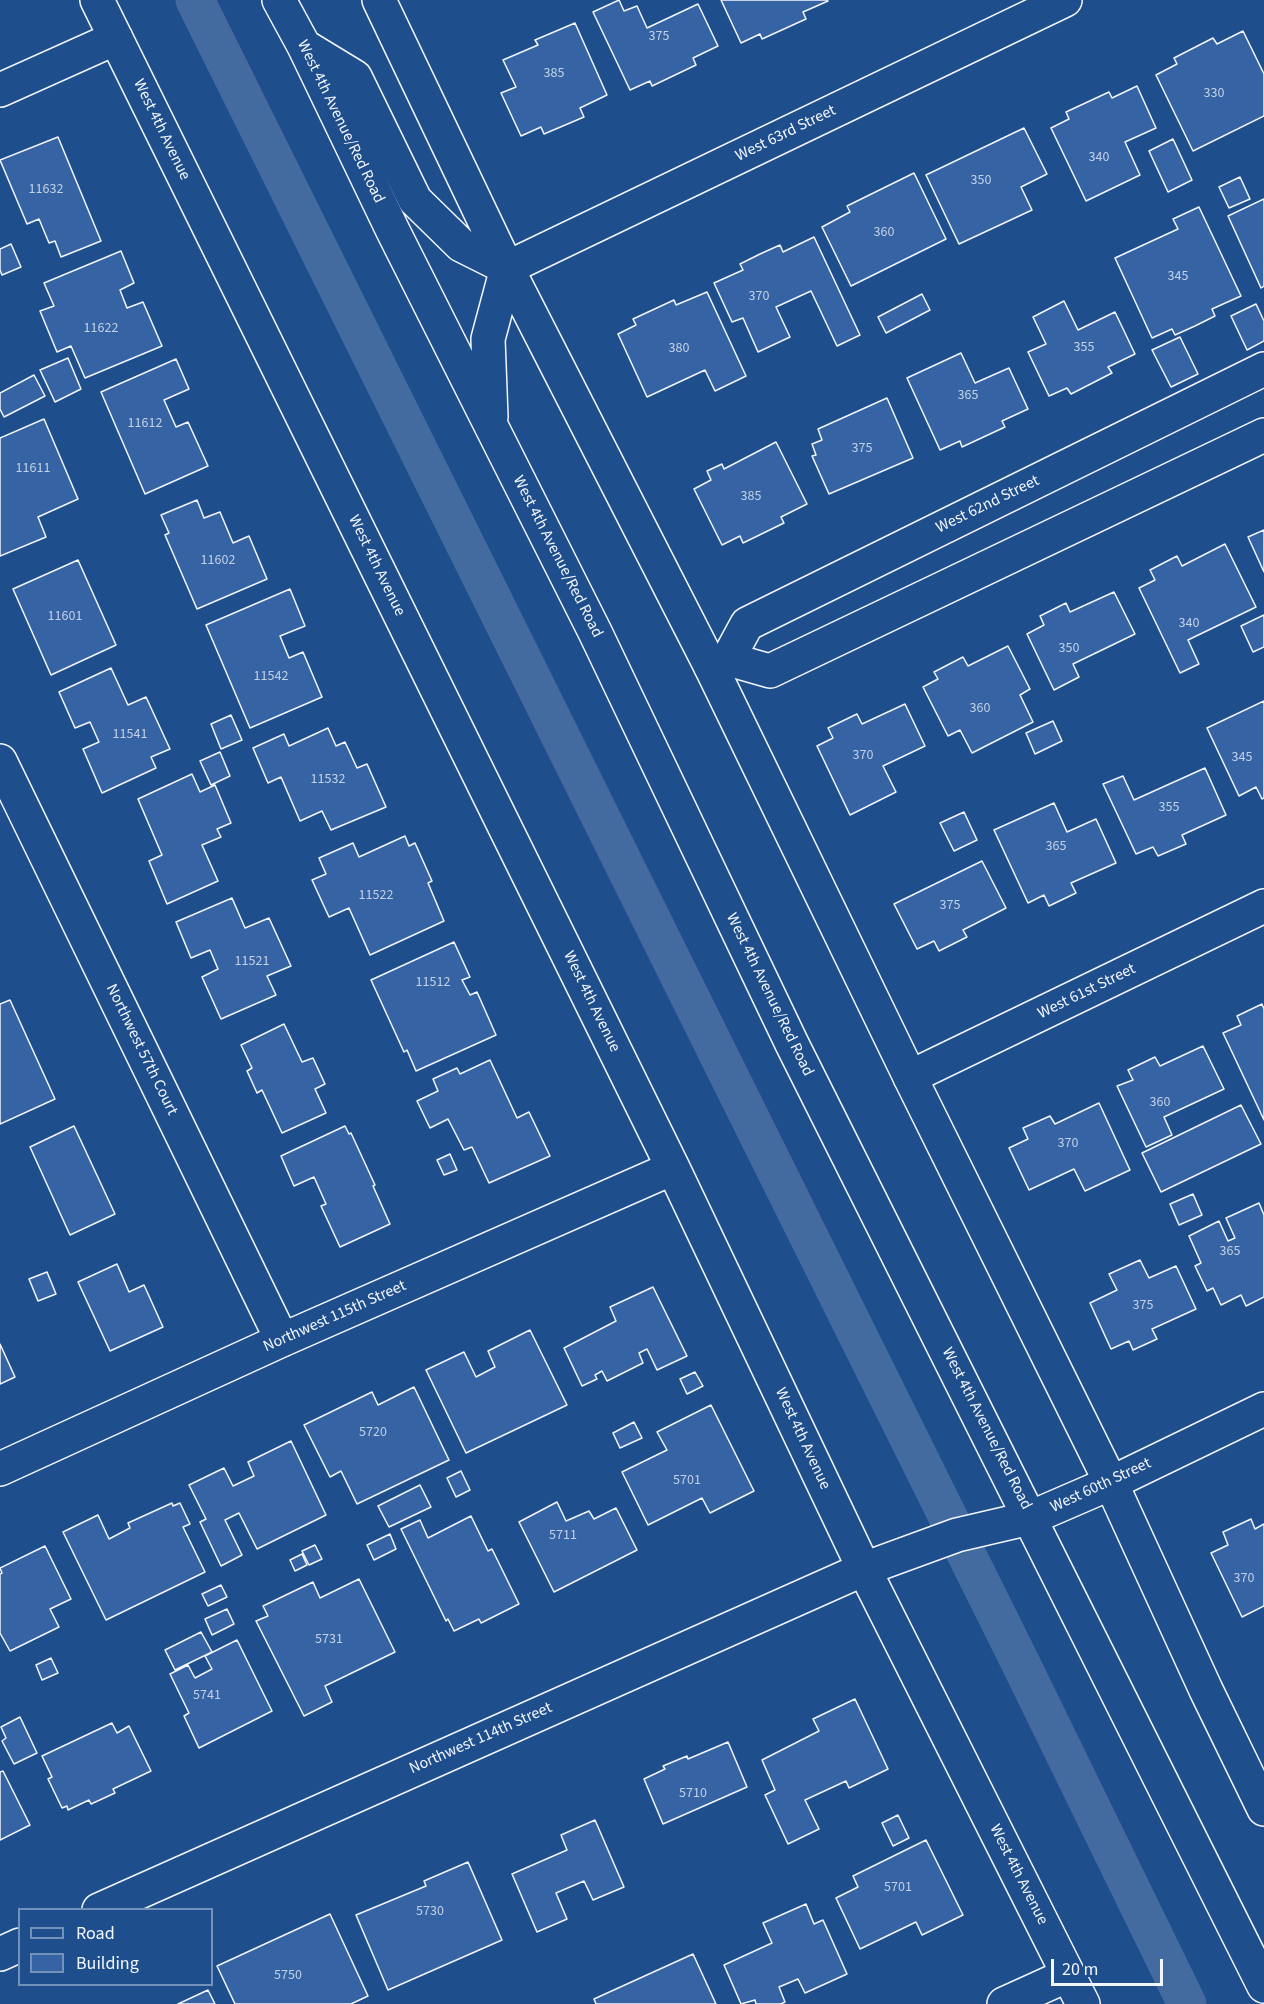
<!DOCTYPE html>
<html>
<head>
<meta charset="utf-8">
<style>
	body { margin:0 }
	#map { position:relative; width:1264px; height:2004px; overflow:hidden; background:#1f4e8c; font-family:"Source Sans 3",sans-serif }
	canvas { display:block }
	.legend { position:absolute; left:18px; top:1908px; width:195px; height:78px; box-sizing:border-box; background:#1f4e8c; border:2px solid #7391ba; margin:0; padding:8px 10px; list-style:none; font-size:18px; color:#f2f6ff }
	.legend li { display:flex; align-items:center; gap:12px; height:30px }
	.legend b { width:30px; border:2px solid #7391ba }
	.scale { position:absolute; left:1051px; top:1959px; width:112px; height:27px; box-sizing:border-box; border:3px solid #f2f6ff; border-top:0; padding-left:8px; font-size:18px; line-height:21px; white-space:nowrap; color:#f2f6ff; -webkit-text-stroke:4px #1f4e8c; paint-order:stroke }
</style>
</head>
<body>
<div id="map">
<canvas width="1264" height="2004"></canvas>
<ul class="legend">
<li><b style="height:8px;background:#1f4e8c"></b>Road</li>
<li><b style="height:16px;background:#3563a3"></b>Building</li>
</ul>
<div class="scale">20 m</div>
</div>
<script>
const c = document.querySelector('canvas').getContext('2d');
c.lineJoin = 'round';
function trace(path, color, width, dash) {
  c.strokeStyle = color;
  c.lineWidth = width;
  c.lineCap = dash ? 'butt' : 'round';
  c.setLineDash(dash || []);
  c.stroke(path);
}
function fill(path, color) {
  c.fillStyle = color;
  c.fill(path, 'evenodd');
}
function write(font, color, halo, rows, align = 'center') {
  c.font = font + ' "Source Sans 3",sans-serif';
  c.lineWidth = 4.5;
  c.setLineDash([]);
  c.textBaseline = 'middle';
  c.strokeStyle = halo;
  c.fillStyle = color;
  for (const [text, x, y, turn = 0] of rows) {
    c.save();
    c.translate(x, y);
    c.rotate((+turn || 0) * Math.PI / 180);
    c.textAlign = isNaN(turn) ? turn : align;
    if (halo) c.strokeText(text, 0, 0);
    c.fillText(text, 0, 0);
    c.restore();
  }
}
const canal = new Path2D(`
	M195,0L1020,1662L1187,2004`);
const building = new Path2D(`
	M619,0L624,11L637,6L647,28L698,4L718,46L693,58L696,65L652,86L650,81L630,90L593,12Z
	M721,0H827L828,1L803,12L806,19L762,39L760,34L741,43Z
	M575,23L607,95L580,108L584,117L544,134L541,127L521,136L501,93L516,87L503,60L538,45L535,40Z
	M1243,31L1264,74V116L1193,151L1156,75L1177,64L1174,58L1213,38L1217,44Z
	M1137,86L1156,128L1125,142L1140,175L1086,201L1051,128L1069,119L1066,112L1109,92L1112,98Z
	M1024,128L1047,174L1021,187L1032,210L959,244L926,175Z
	M58,137L101,241L61,257L55,241L49,243L39,219L27,224L0,160Z
	M1173,139L1192,180L1168,192L1149,151Z
	M914,173L946,239L851,286L822,227L850,212L847,206Z
	M1240,177L1250,199L1229,208L1219,187Z
	M1264,199V286L1261,288L1228,216Z
	M1199,207L1241,296L1212,309L1215,316L1195,326L1175,335L1172,329L1152,338L1115,258L1178,229L1173,219Z
	M814,237L860,335L837,346L811,291L776,307L790,337L758,352L743,318L732,322L714,283L743,270L740,264L760,254L780,245L783,252Z
	M11,244L21,267L2,275L0,270V249Z
	M121,251L134,283L120,290L127,308L143,302L162,346L85,378L71,346L57,352L40,311L54,306L44,283Z
	M707,292L746,376L715,391L705,370L647,397L618,334L636,325L633,319L674,300L676,305Z
	M922,294L930,310L886,333L878,317Z
	M1064,301L1078,330L1115,312L1135,354L1108,367L1112,373L1071,394L1067,388L1049,396L1028,352L1046,344L1033,317Z
	M1256,304L1264,321V341L1247,350L1231,316Z
	M1180,337L1198,374L1171,387L1152,350Z
	M961,353L975,383L1009,368L1028,409L1002,421L1005,427L962,447L960,441L940,450L907,378Z
	M68,358L81,389L55,402L40,370Z
	M176,359L189,389L164,400L176,427L188,422L208,466L145,494L101,392Z
	M34,375L45,396L4,417L0,409V393Z
	M887,398L913,458L829,494L812,456L816,455L812,444L822,440L818,429Z
	M44,419L78,499L38,517L46,537L0,556V438Z
	M776,442L807,504L781,517L784,523L743,543L740,536L722,545L694,489L711,480L707,471L722,464L724,469Z
	M197,500L204,518L220,512L233,543L249,536L267,579L197,609L165,535L169,533L161,515Z
	M1264,530V572L1248,537Z
	M1225,544L1256,607L1188,640L1199,664L1180,673L1139,588L1155,580L1150,570L1177,556L1182,566Z
	M78,560L116,645L51,675L13,589Z
	M290,589L305,626L280,636L289,658L303,652L322,697L250,728L206,625Z
	M1114,592L1135,634L1073,664L1079,677L1054,690L1027,634L1044,625L1040,616L1066,603L1070,612Z
	M1264,615V647L1253,652L1241,626Z
	M1008,646L1030,689L1020,695L1033,722L972,753L960,730L948,736L923,687L938,679L934,672L963,657L968,666Z
	M111,668L128,705L146,697L170,749L151,757L156,768L102,793L83,749L99,742L90,722L75,728L59,692Z
	M1264,701V798L1262,799L1256,787L1239,796L1207,728Z
	M905,704L925,746L883,766L896,792L850,815L817,746L833,738L828,728L857,714L862,724Z
	M231,715L242,740L221,749L211,724Z
	M1053,721L1062,741L1035,754L1026,733Z
	M328,728L336,746L345,742L357,768L367,764L386,807L331,830L322,811L300,821L281,777L268,783L253,748L284,734L289,746Z
	M220,752L230,776L211,785L200,761Z
	M1205,768L1226,815L1182,835L1186,844L1158,856L1153,847L1136,854L1103,784L1123,776L1134,800Z
	M192,774L200,792L215,785L231,823L217,829L221,837L202,845L218,881L167,904L149,861L162,855L138,799Z
	M1054,803L1067,832L1096,819L1116,863L1071,883L1076,893L1049,906L1044,895L1028,903L994,830Z
	M964,812L977,840L954,851L940,823Z
	M405,836L409,846L415,843L432,881L428,883L444,921L370,955L349,908L329,917L312,880L326,874L319,858L353,843L359,857Z
	M982,861L1006,908L963,930L967,937L939,951L934,941L917,949L894,904Z
	M232,898L245,928L269,918L291,966L267,976L276,995L221,1019L202,977L218,969L210,950L191,958L176,922Z
	M454,942L470,977L462,980L470,995L477,992L496,1035L416,1071L407,1050L404,1052L371,980Z
	M10,1000L55,1099L0,1124V1004Z
	M1262,1004L1264,1009V1120L1223,1033L1241,1025L1237,1016Z
	M284,1024L302,1062L313,1058L325,1084L315,1089L326,1113L282,1133L262,1090L257,1093L247,1071L252,1068L241,1045Z
	M1203,1046L1224,1089L1164,1117L1172,1135L1146,1147L1117,1086L1133,1080L1128,1070L1155,1057L1160,1066Z
	M490,1060L517,1118L529,1112L550,1156L489,1183L472,1147L464,1150L448,1119L430,1128L417,1101L438,1091L433,1079L457,1068L460,1074Z
	M1099,1103L1130,1170L1085,1191L1074,1169L1029,1190L1009,1148L1028,1139L1023,1128L1050,1116L1055,1124Z
	M1241,1105L1261,1144L1161,1192L1142,1153Z
	M74,1126L115,1214L70,1235L30,1147Z
	M345,1126L349,1134L351,1133L375,1185L373,1186L390,1224L340,1247L321,1206L326,1204L314,1177L294,1186L281,1156Z
	M450,1154L457,1170L444,1175L437,1160Z
	M1193,1194L1202,1215L1179,1225L1170,1204Z
	M1259,1203L1264,1215V1297L1246,1306L1241,1295L1221,1305L1213,1288L1207,1291L1195,1266L1201,1263L1189,1236L1219,1221L1228,1241L1235,1238L1226,1218Z
	M1140,1260L1149,1278L1176,1266L1196,1309L1152,1329L1157,1339L1133,1350L1129,1341L1111,1349L1090,1303L1117,1290L1109,1274Z
	M117,1264L129,1292L144,1285L163,1327L110,1351L78,1282Z
	M47,1272L56,1294L38,1301L29,1279Z
	M653,1287L687,1356L657,1370L647,1349L639,1353L643,1363L607,1381L602,1371L595,1375L597,1379L582,1386L564,1348L616,1321L610,1307Z
	M530,1330L567,1405L466,1453L426,1370L464,1352L476,1377L495,1367L488,1351Z
	M0,1344L15,1377L0,1384Z
	M695,1372L703,1386L687,1394L680,1379Z
	M414,1387L449,1460L357,1504L341,1471L330,1477L304,1425L372,1392L378,1405Z
	M711,1405L754,1491L710,1513L702,1498L648,1525L622,1472L667,1450L657,1432Z
	M634,1422L642,1438L620,1448L613,1433Z
	M291,1441L326,1515L257,1549L239,1513L225,1520L242,1555L221,1566L200,1522L206,1519L189,1485L224,1468L233,1486L254,1476L248,1462Z
	M461,1471L470,1490L456,1497L447,1478Z
	M420,1485L431,1507L389,1527L378,1506Z
	M557,1502L566,1521L589,1511L594,1519L616,1508L637,1550L554,1592L519,1522Z
	M172,1503L173,1506L180,1503L190,1524L183,1527L205,1572L106,1620L63,1532L98,1515L109,1539L130,1528L128,1523Z
	M471,1516L488,1551L492,1549L519,1604L481,1623L479,1619L454,1631L448,1619L446,1621L401,1529L420,1520L428,1538Z
	M1251,1519L1255,1529L1264,1524V1606L1242,1617L1211,1553L1228,1545L1223,1532Z
	M390,1534L396,1549L374,1560L367,1545Z
	M315,1545L322,1559L309,1565L302,1551Z
	M45,1546L71,1599L50,1609L59,1627L10,1651L0,1633V1574L2,1573L0,1568Z
	M302,1554L307,1565L295,1571L290,1560Z
	M359,1579L395,1652L325,1686L332,1702L304,1716L256,1621L268,1616L263,1606L313,1582L320,1598Z
	M221,1585L227,1597L208,1606L202,1594Z
	M227,1609L234,1624L212,1635L205,1619Z
	M201,1632L212,1652L175,1670L165,1650Z
	M237,1640L272,1711L199,1748L184,1716L189,1713L170,1674L188,1665L195,1678L212,1669L205,1656Z
	M51,1658L58,1673L42,1680L36,1665Z
	M855,1699L888,1769L849,1788L846,1781L805,1800L819,1829L788,1844L765,1795L775,1790L762,1760L819,1731L813,1719Z
	M20,1717L37,1753L14,1764L2,1741L6,1738L1,1727Z
	M112,1723L117,1733L129,1726L151,1771L113,1789L115,1793L91,1804L89,1800L68,1810L67,1806L62,1808L48,1779L52,1777L42,1756Z
	M728,1742L747,1787L663,1824L644,1779L665,1769L663,1766L687,1756L688,1759Z
	M3,1771L30,1825L0,1840V1772Z
	M898,1815L909,1838L893,1846L882,1823Z
	M595,1820L624,1887L593,1900L584,1881L556,1893L567,1919L537,1932L512,1874L567,1850L561,1835Z
	M926,1840L963,1915L922,1935L916,1922L860,1949L836,1898L858,1887L853,1876Z
	M468,1862L502,1940L388,1990L356,1915L426,1886L424,1881Z
	M806,1904L814,1924L823,1920L847,1974L805,1993L798,1979L779,1987L785,2002L781,2004H756L755,2000L741,2004L724,1965L772,1943L763,1923Z
	M330,1914L368,1996L351,2004H235L217,1966Z
	M693,1954L716,2004H596L594,1999Z
	M208,1990L215,2004H178Z`);
const minor = new Path2D(`
	M97,0L673,1168L864,1569L1083,2004
	M0,90L116,38
	M507,268L1065,0
	M728,659L770,671L1264,435
	M711,667L728,659L747,624L1264,369
	M0,761L282,1340
	M910,1077L1264,906
	M0,1469L282,1340L673,1168
	M1004,2004L1068,1975`);
const tertiary = new Path2D(`
	M99,1910L864,1569L957,1535L1030,1518L1111,1483L1264,1409
	M0,1954L20,1945`);
const primary = new Path2D(`
	M279,0L304,46L393,231L595,632L792,1044L1264,1986
	M379,0L507,268L711,667L910,1077L1111,1483L1206,1690L1264,1809
	M304,46L355,77L415,200L461,245L507,268
	M491,417L488,339L507,268`);
const numberNames = [
	["375",659,37],
	["385",554,74],
	["330",1214,94],
	["340",1099,158],
	["350",981,181],
	["11632",46,190],
	["360",884,233],
	["345",1178,277],
	["370",759,297],
	["11622",101,329],
	["355",1084,348],
	["380",679,349],
	["365",968,396],
	["11612",145,424],
	["375",862,449],
	["11611",33,469],
	["385",751,497],
	["11602",218,561],
	["11601",65,617],
	["340",1189,624],
	["350",1069,649],
	["11542",271,677],
	["360",980,709],
	["11541",130,735],
	["370",863,756],
	["345",1242,758],
	["11532",328,780],
	["355",1169,808],
	["365",1056,847],
	["11522",376,896],
	["375",950,906],
	["11521",252,962],
	["11512",433,983],
	["360",1160,1103],
	["370",1068,1144],
	["365",1230,1252],
	["375",1143,1306],
	["5720",373,1433],
	["5701",687,1481],
	["5711",563,1536],
	["370",1244,1579],
	["5731",329,1640],
	["5741",207,1696],
	["5710",693,1794],
	["5701",898,1888],
	["5730",430,1912],
	["5750",288,1976]
];
const streetNames = [
	["West 4th Avenue/Red Road",340,122,64],
	["West 4th Avenue",161,130,64],
	["West 63rd Street",786,134,-26],
	["West 62nd Street",988,505,-26],
	["West 4th Avenue/Red Road",557,557,63],
	["West 4th Avenue",376,566,64],
	["West 61st Street",1087,992,-26],
	["West 4th Avenue/Red Road",769,995,64],
	["West 4th Avenue",591,1002,64],
	["Northwest 57th Court",141,1050,64],
	["Northwest 115th Street",335,1317,-24],
	["West 4th Avenue/Red Road",986,1429,63],
	["West 4th Avenue",802,1439,65],
	["West 60th Street",1101,1486,-25],
	["Northwest 114th Street",481,1739,-24],
	["West 4th Avenue",1018,1875,63]
];
trace(canal, '#446ba0', 39);
fill(building, '#3563a3');
trace(building, '#f2f6ff', 1.5);
trace(minor, '#f2f6ff', 36);
trace(tertiary, '#f2f6ff', 36);
trace(primary, '#f2f6ff', 36);
trace(minor, '#1f4e8c', 33);
trace(tertiary, '#1f4e8c', 33);
trace(primary, '#1f4e8c', 33);
write('14px', '#c3d1e8', null, numberNames);
write('16px', '#f2f6ff', '#1f4e8c', streetNames);
</script>
</body>
</html>
